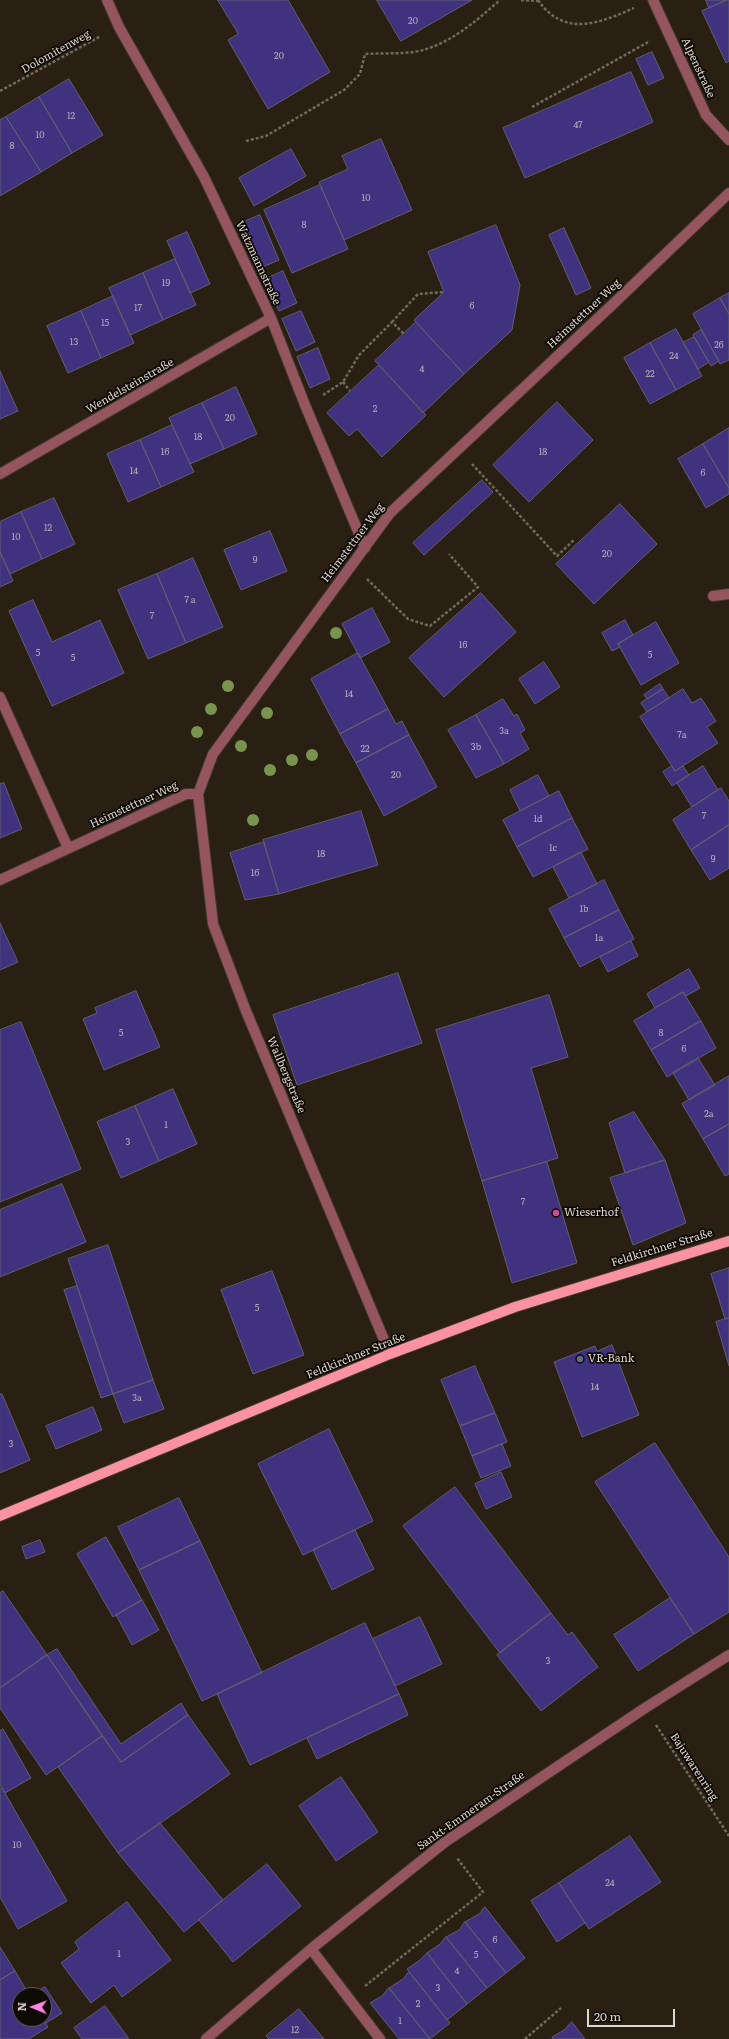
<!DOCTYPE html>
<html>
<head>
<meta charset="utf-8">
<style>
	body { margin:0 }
	#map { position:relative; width:729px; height:2039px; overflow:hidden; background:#291f12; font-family:Literata,serif }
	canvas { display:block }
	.north { position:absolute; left:12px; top:1987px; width:40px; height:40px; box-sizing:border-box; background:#0e0a05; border:1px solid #615c56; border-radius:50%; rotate:271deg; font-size:11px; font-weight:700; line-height:16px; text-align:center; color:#ded7cf }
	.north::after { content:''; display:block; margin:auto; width:14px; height:18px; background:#fe85e0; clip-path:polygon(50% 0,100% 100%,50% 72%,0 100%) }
	.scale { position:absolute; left:587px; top:2009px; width:88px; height:18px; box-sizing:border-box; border:2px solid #ded7cf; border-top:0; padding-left:5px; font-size:12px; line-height:14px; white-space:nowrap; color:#ded7cf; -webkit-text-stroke:3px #0e0a05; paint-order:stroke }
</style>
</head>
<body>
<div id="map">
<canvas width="729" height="2039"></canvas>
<div class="north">N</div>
<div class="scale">20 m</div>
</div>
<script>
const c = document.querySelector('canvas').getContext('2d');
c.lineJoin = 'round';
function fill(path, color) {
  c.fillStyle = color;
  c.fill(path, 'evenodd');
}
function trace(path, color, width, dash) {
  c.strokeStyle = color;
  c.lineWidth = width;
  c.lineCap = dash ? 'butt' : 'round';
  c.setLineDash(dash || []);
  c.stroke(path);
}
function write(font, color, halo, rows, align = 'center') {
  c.font = font + ' Literata,serif';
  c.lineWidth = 3.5;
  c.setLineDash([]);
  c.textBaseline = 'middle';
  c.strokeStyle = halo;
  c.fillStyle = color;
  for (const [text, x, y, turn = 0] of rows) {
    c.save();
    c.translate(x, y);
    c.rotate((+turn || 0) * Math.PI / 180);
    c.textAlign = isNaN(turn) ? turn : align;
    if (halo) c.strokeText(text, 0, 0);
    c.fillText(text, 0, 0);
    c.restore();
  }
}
const building = new Path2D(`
	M218,0H288L330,72L268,109L228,40L238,34Z
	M377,0H472L401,41Z
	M706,0H727L709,8Z
	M727,0H729V61L726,63L702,11Z
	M652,52L664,78L648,85L636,59Z
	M631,72L653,122L525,178L503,128Z
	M69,79L103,135L72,153L39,97Z
	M39,97L72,153L41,172L6,117Z
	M6,117L41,172L0,196V120Z
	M381,139L412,210L344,240L319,182L348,169L342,156Z
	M291,149L306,176L254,206L239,178Z
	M320,185L348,249L292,273L264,210Z
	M260,215L279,260L258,269L239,224Z
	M496,225L520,285L512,330L464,374L414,320L444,292L428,252Z
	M564,228L591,288L576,295L549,235Z
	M187,232L210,284L190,293L167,241Z
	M175,259L196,305L163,320L143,273Z
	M283,271L297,303L279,311L264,280Z
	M143,273L163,320L130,335L109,288Z
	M729,293V314L720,298Z
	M113,296L134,343L101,358L81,311Z
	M720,298L729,314V360L720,364L693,314Z
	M81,311L101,358L68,373L47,326Z
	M301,311L315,342L296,351L282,319Z
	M416,322L464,374L423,413L375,361Z
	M676,329L702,376L676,390L650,343Z
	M701,330L719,361L711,366L693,335Z
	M694,337L709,362L698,369L683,343Z
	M650,343L676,390L650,404L624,358Z
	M318,348L330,379L310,388L297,357Z
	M379,365L426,415L382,457L357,429L349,436L327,413Z
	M0,371L18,411L0,419Z
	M236,387L257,434L224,449L202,403Z
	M557,402L593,440L529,502L493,465Z
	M202,403L224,449L190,464L169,418Z
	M172,425L194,472L161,487L140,440Z
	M729,428V488L703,444Z
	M140,440L161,487L128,502L107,454Z
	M703,444L729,488V494L706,508L678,459Z
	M482,480L493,492L424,555L413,543Z
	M54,498L75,544L42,559L21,512Z
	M620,504L657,544L594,604L556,564Z
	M21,512L42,559L10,574L0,552V522Z
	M270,531L287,571L241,590L224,550Z
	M0,552L13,581L0,587Z
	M193,558L223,627L186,643L157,574Z
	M157,574L186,643L148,659L118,590Z
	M481,593L516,632L444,697L409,658Z
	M33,600L52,642L100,620L124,673L52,706L9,611Z
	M372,608L390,642L360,658L342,624Z
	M625,620L633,635L618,644L620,647L612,651L602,633Z
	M656,622L679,663L641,685L618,644Z
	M358,653L388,709L340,734L311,679Z
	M544,662L560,687L535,704L519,679Z
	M660,684L663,689L647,699L644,695Z
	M663,689L669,698L647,712L641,703Z
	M683,689L692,703L701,698L716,721L707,727L718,743L675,771L640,717Z
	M503,699L514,716L517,714L525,730L520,733L529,749L504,764L476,715Z
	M388,709L396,724L402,721L409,735L356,763L340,734Z
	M476,715L504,764L476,778L448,730Z
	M409,735L437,787L384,816L356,763Z
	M672,766L675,771L683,766L689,775L672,786L663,772Z
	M703,766L718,790L692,807L677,783Z
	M538,775L549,796L520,811L510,790Z
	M4,783L22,829L0,838V784Z
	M721,788L729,801V825L691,850L673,820Z
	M559,791L572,818L517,847L503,820Z
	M361,811L378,865L279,894L263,840Z
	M572,818L588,849L533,877L517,847Z
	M729,825V868L710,880L691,850Z
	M264,842L279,894L245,900L230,853Z
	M581,852L597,884L569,898L553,867Z
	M604,880L619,910L564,938L549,909Z
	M619,910L634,939L580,967L564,938Z
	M0,923L18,962L0,970Z
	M631,941L638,956L608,972L600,957Z
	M689,969L700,988L686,996L683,992L655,1008L647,994Z
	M398,973L422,1043L297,1085L273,1015Z
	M136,991L160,1047L104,1070L83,1019L97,1013L95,1008Z
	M683,992L701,1021L651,1050L634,1021Z
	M549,995L568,1057L531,1068L558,1158L482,1181L436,1030Z
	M701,1021L716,1048L667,1077L651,1050Z
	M21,1022L81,1169L0,1202V1030Z
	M698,1058L715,1085L689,1100L673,1073Z
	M729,1076V1124L703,1139L682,1104Z
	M173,1089L197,1144L159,1161L135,1106Z
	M135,1106L159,1161L121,1178L97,1122Z
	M634,1112L665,1160L625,1173L609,1123Z
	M729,1124V1174L725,1176L703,1139Z
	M665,1160L686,1223L633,1245L610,1178Z
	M547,1162L577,1263L512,1283L482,1181Z
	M62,1184L86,1242L0,1277V1210Z
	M108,1245L153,1380L113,1394L68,1259Z
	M729,1268V1318L725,1319L711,1274Z
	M272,1271L304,1355L253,1374L221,1290Z
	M77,1286L113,1394L101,1398L64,1290Z
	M729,1318V1366L716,1322Z
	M612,1345L639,1415L582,1437L554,1362L595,1346L597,1351Z
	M475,1366L495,1413L460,1426L441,1380Z
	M153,1380L164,1409L124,1423L113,1394Z
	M0,1394H2L30,1460L0,1473Z
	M93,1407L102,1430L56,1449L46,1426Z
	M495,1413L507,1442L472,1456L460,1426Z
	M329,1429L373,1521L303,1555L258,1464Z
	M655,1443L729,1557V1612L694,1634L595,1482Z
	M502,1444L511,1466L481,1478L472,1456Z
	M501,1472L512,1497L486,1509L475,1484Z
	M455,1487L551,1613L500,1653L403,1526Z
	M179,1498L200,1541L139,1570L118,1527Z
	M355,1530L374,1569L332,1590L313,1550Z
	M106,1537L142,1600L113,1617L77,1554Z
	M40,1540L45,1552L26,1559L22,1547Z
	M200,1541L262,1673L202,1701L139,1570Z
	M3,1591L47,1655L0,1688V1593Z
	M670,1598L694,1634L638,1671L614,1635Z
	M142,1600L159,1630L132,1645L116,1615Z
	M551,1613L568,1635L572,1632L598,1667L541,1711L497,1655Z
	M420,1617L442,1664L395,1686L373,1639Z
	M365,1623L399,1694L250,1765L217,1694Z
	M57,1649L121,1744L181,1703L188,1715L121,1762L47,1655Z
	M47,1655L102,1736L46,1775L0,1708V1688Z
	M399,1694L408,1715L317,1759L307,1738Z
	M188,1715L230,1774L118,1853L58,1767L102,1736L121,1762Z
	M3,1729L31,1778L5,1793L0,1785V1731Z
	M341,1777L378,1832L336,1861L299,1806Z
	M2,1788L67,1901L18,1929L0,1897V1789Z
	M160,1823L223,1900L184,1932L118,1853Z
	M630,1836L661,1882L589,1929L559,1883Z
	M267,1864L301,1906L233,1962L199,1920Z
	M559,1883L585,1923L557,1942L531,1901Z
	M127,1902L171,1960L122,1997L114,1985L91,2003L61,1963L79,1949L75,1942Z
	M485,1907L525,1958L506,1973L465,1922L479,1914Z
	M465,1922L506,1973L487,1988L446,1937L459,1930Z
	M446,1937L487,1988L467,2004L427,1953L440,1944Z
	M0,1947L15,1971L0,1980Z
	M427,1953L467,2004L447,2020L407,1969L420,1960Z
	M15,1971L29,1995H20V2019H43L48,2027L29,2039H0V1980Z
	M409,1972L450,2023L430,2039L389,1988L403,1979Z
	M45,1987L62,2013L46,2023L43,2019L44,1995H32Z
	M389,1988L430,2039H399L370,2003L382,1996Z
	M105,2006L129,2039H82L74,2028Z
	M299,2009L324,2039H269L266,2036Z
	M572,2022L585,2039H553L552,2037L564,2030Z`);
const path = new Path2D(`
	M521,0L539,1
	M538,0C564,38 600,23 634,8
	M0,91L101,36
	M532,107L650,41
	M246,141L266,136L344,90L360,74L365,54C381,53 398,54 414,52C448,46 475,22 500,0
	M392,322L418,294L444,292
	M343,382L350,391
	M323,395L343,382L359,355L392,322L404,334
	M472,464L557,556L575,539
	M367,579L408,619L430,626L478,587L449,554
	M656,1725L729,1836
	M365,1986L483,1892L457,1858
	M525,2039L561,2008`);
const minor = new Path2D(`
	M107,0L119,27L204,177L271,318L305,405L365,548
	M653,0L706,115L729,140
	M0,474L271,318
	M713,596L729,594
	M0,697L68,848
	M198,794L213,924L246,1011L390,1354
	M0,880L186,794H198L213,754L390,513L611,306L729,193
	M311,1949L380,2039
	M206,2039L311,1949L445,1842L645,1708L729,1655`);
const major = new Path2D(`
	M0,1516L390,1354L515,1307L729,1241`);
const trees = [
	[336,633],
	[228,686],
	[211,709],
	[267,713],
	[197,732],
	[241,746],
	[312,755],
	[292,760],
	[270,770],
	[253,820]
];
const markers = [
	[556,1213,4,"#d1479c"],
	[580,1359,4,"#5c6f8a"]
];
const numberNames = [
	["20",413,21],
	["20",279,56],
	["12",71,116],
	["47",578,125],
	["10",40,135],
	["8",12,146],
	["10",366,198],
	["8",304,225],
	["19",166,283],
	["6",472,306],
	["17",138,308],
	["15",105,323],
	["13",74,342],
	["26",719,345],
	["24",674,356],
	["4",422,369],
	["22",650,374],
	["2",375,409],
	["20",230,418],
	["18",198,437],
	["16",165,452],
	["18",543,452],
	["14",134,471],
	["6",703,473],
	["12",48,528],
	["10",16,537],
	["20",607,554],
	["9",255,560],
	["7 a",190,600],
	["7",152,616],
	["16",463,645],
	["5",38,653],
	["5",650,655],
	["5",73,658],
	["14",349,694],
	["3a",504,731],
	["7a",682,735],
	["3b",476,747],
	["22",365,749],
	["20",396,775],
	["7",704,816],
	["1d",538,819],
	["1c",553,848],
	["18",321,854],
	["9",713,859],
	["16",255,873],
	["1b",584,909],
	["1a",599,938],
	["5",121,1033],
	["8",661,1033],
	["6",684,1049],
	["2a",709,1114],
	["1",166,1125],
	["3",128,1142],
	["7",523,1202],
	["5",257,1308],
	["14",595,1387],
	["3a",137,1398],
	["3",11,1444],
	["3",548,1661],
	["10",17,1845],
	["24",610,1883],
	["6",495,1940],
	["1",119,1954],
	["5",476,1955],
	["4",457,1971],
	["3",438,1988],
	["2",418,2004],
	["1",400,2021],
	["12",295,2030]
];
const streetNames = [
	["Dolomitenweg",56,52,-29],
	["Alpenstraße",698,68,65],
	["Watzmannstraße",258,263,65],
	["Heimstettner Weg",584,314,-43],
	["Wendelsteinstraße",130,386,-30],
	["Heimstettner Weg",353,543,-53],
	["Heimstettner Weg",134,805,-25],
	["Wallbergstraße",286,1075,67],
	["Feldkirchner Straße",662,1248,-17],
	["Feldkirchner Straße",356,1356,-22],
	["Bajuwarenring",694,1767,57],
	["Sankt-Emmeram-Straße",471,1811,-35]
];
const poiNames = [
	["Wieserhof",564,1213],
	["VR-Bank",588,1359]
];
fill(building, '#413280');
trace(building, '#605f70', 1);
trace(minor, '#42392c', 12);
trace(major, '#42392c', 12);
trace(path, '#72695e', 2.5, [3, 2]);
trace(minor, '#94555f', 10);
trace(major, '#fa92a2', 10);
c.fillStyle = '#79944f';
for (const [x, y] of trees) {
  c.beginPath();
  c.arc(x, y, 6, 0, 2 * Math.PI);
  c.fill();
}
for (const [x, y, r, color] of markers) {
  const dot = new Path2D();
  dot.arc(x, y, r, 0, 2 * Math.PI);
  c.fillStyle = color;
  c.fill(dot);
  trace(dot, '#0e0a05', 1.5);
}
write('9px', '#b7aebb', null, numberNames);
write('11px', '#ded7cf', '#0e0a05', streetNames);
write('11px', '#ded7cf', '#0e0a05', poiNames, 'left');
</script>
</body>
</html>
